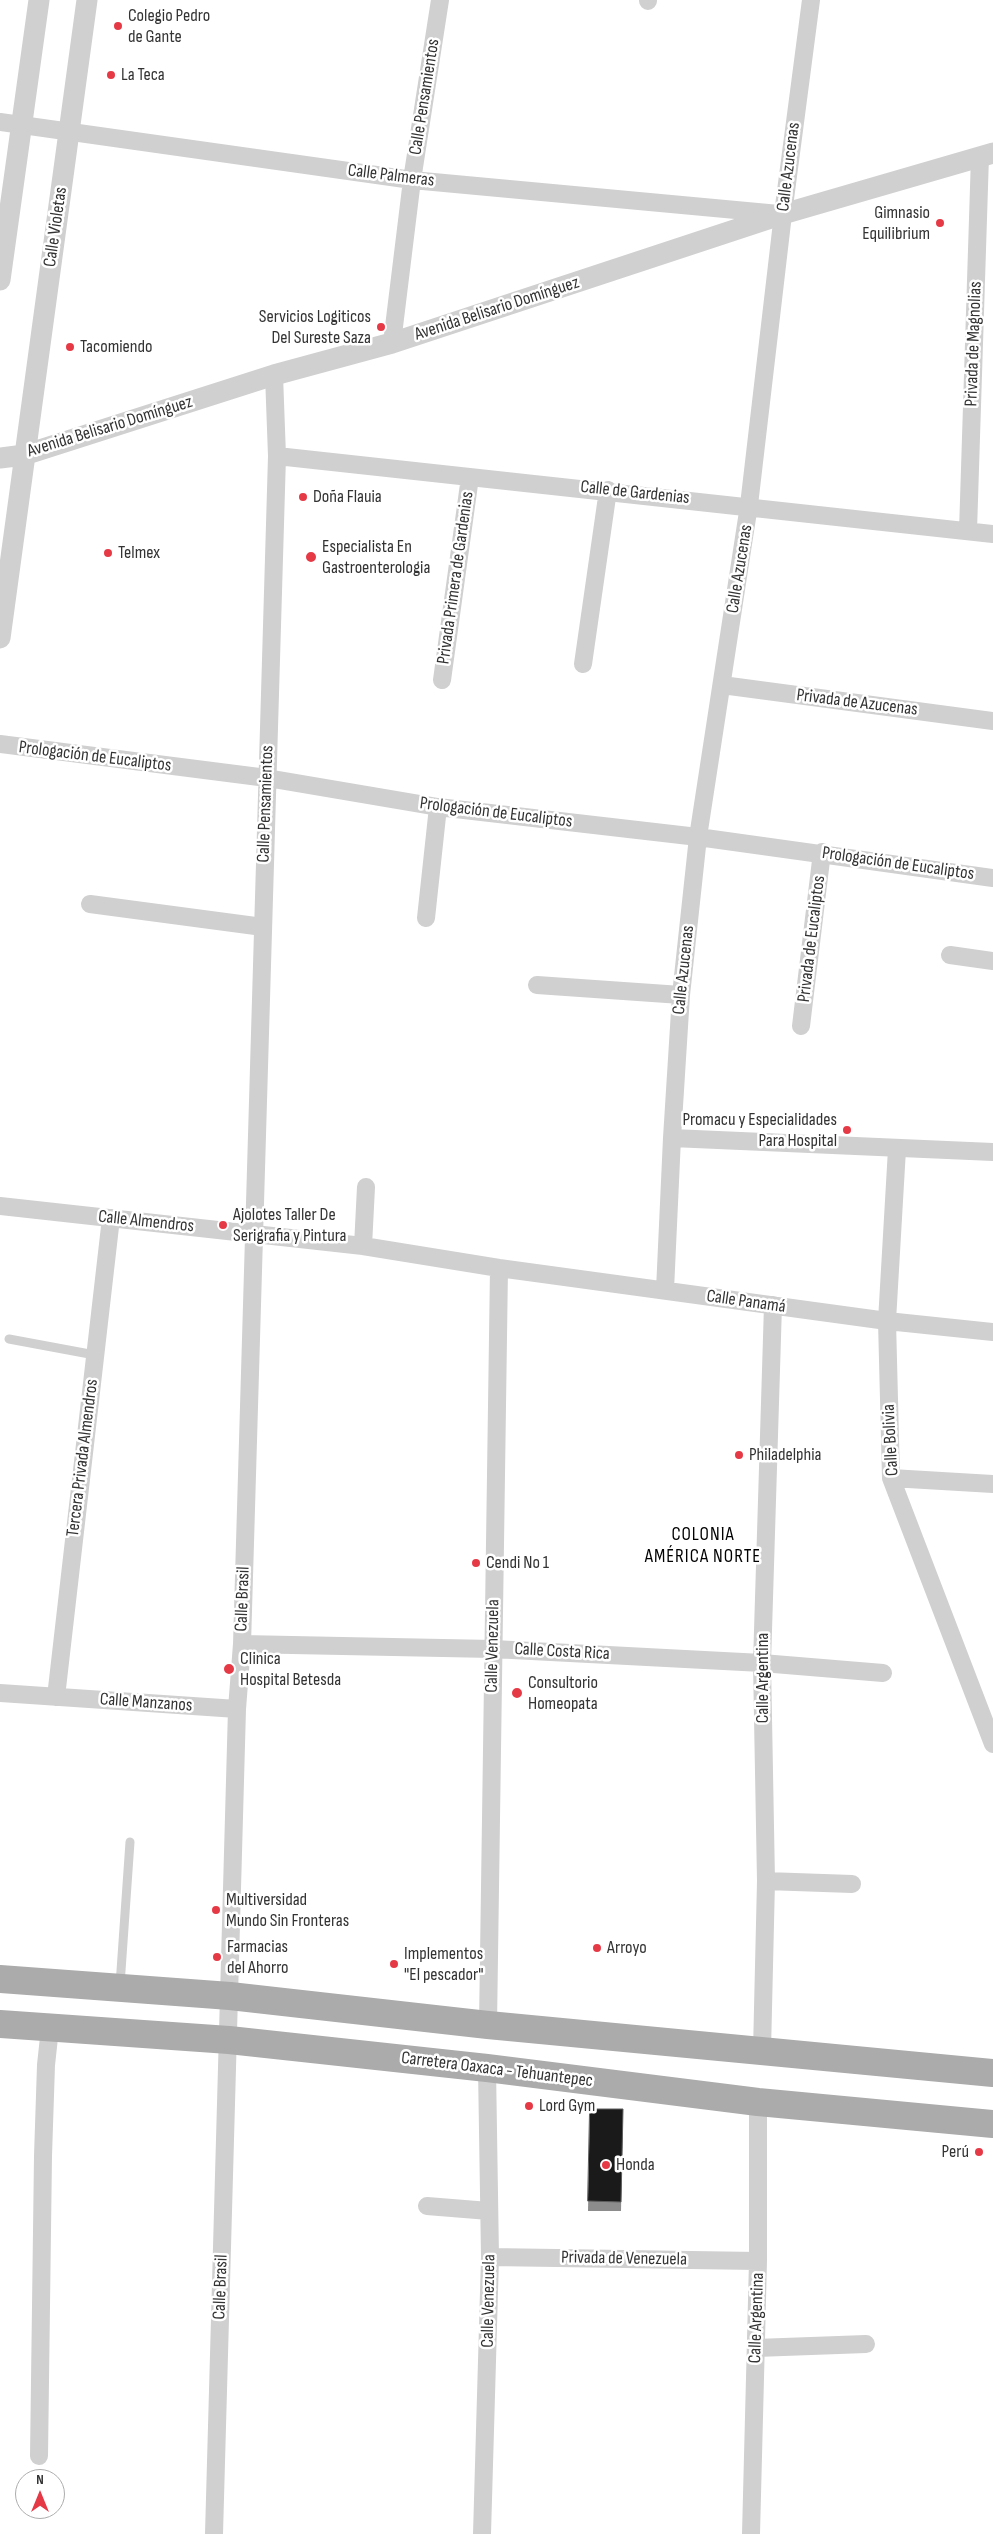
<!DOCTYPE html>
<html>
<head>
<meta charset="utf-8">
<style>
	body { margin:0 }
	#map { position:relative; width:993px; height:2534px; overflow:hidden; background:#fff; font-family:"Sofia Sans Condensed",sans-serif }
	canvas { display:block }
	.north { position:absolute; left:15px; top:2469px; width:50px; height:50px; box-sizing:border-box; background:#fff; border:1px solid #adadad; border-radius:50%; rotate:0deg; font-size:14px; font-weight:700; line-height:20px; text-align:center; color:#333 }
	.north::after { content:''; display:block; margin:auto; width:18px; height:22px; background:#e63946; clip-path:polygon(50% 0,100% 100%,50% 72%,0 100%) }
</style>
</head>
<body>
<div id="map">
<canvas width="993" height="2534"></canvas>
<div class="north">N</div>
</div>
<script>
const c = document.querySelector('canvas').getContext('2d');
c.lineJoin = 'round';
function trace(path, color, width, dash) {
  c.strokeStyle = color;
  c.lineWidth = width;
  c.lineCap = dash ? 'butt' : 'round';
  c.setLineDash(dash || []);
  c.stroke(path);
}
function fill(path, color) {
  c.fillStyle = color;
  c.fill(path, 'evenodd');
}
function write(font, color, halo, rows, align = 'center') {
  c.font = font + ' "Sofia Sans Condensed",sans-serif';
  c.lineWidth = 5;
  c.setLineDash([]);
  c.textBaseline = 'middle';
  c.strokeStyle = halo;
  c.fillStyle = color;
  for (const [text, x, y, turn = 0] of rows) {
    c.save();
    c.translate(x, y);
    c.rotate((+turn || 0) * Math.PI / 180);
    c.textAlign = isNaN(turn) ? turn : align;
    if (halo) c.strokeText(text, 0, 0);
    c.fillText(text, 0, 0);
    c.restore();
  }
}
const service = new Path2D(`
	M9,1339L95,1355
	M120,1985L130,1842`);
const minor = new Path2D(`
	M811,0L783,214L749,505L698,837L681,995L672,1138L993,1152
	M648,1V0
	M0,122L412,180L779,214
	M392,343L412,180L440,0
	M277,456L993,534
	M968,531L980,156
	M583,664L608,490
	M442,680L470,477
	M722,685L993,721
	M0,744L267,778L438,807L698,837L993,878
	M90,904L263,927
	M426,918L438,807
	M950,955L993,961
	M537,985L681,995
	M801,1026L822,852
	M897,1149L887,1321L891,1478L993,1744
	M0,1206L363,1246L499,1268L887,1321L993,1332
	M363,1246L366,1187
	M665,1290L672,1138
	M891,1478L993,1484
	M242,1644L493,1649L762,1663L883,1673
	M0,1693L237,1709
	M56,1697L111,1218
	M766,1881L852,1884
	M488,2025L499,1268
	M762,2051L766,1881L762,1663L773,1305
	M427,2206L489,2211
	M490,2257L758,2261
	M756,2348L866,2344
	M39,2456L43,2156L46,2065L50,2028
	M214,2534L237,1709L242,1644L277,456L274,375
	M482,2534L490,2257L487,2068
	M751,2534L758,2261V2102`);
const tertiary = new Path2D(`
	M0,280L39,0
	M0,458L24,455L274,375L392,343L783,214L993,153
	M0,638L87,0`);
const primary = new Path2D(`
	M0,1979L230,1996L488,2025L993,2073
	M0,2024L229,2040L487,2068L758,2102L993,2124`);
const wall = new Path2D(`
	M590,2109H623L621,2211H588Z`);
const building = new Path2D(`
	M590,2109H623L621,2202L588,2201Z`);
const markers = [
	[118,26,5,"#e63946"],
	[111,75,5,"#e63946"],
	[940,223,5,"#e63946"],
	[381,327,5,"#e63946"],
	[70,347,5,"#e63946"],
	[303,497,5,"#e63946"],
	[108,553,5,"#e63946"],
	[311,557,6,"#e63946"],
	[847,1130,5,"#e63946"],
	[223,1225,5,"#e63946"],
	[739,1455,5,"#e63946"],
	[476,1563,5,"#e63946"],
	[229,1669,6,"#e63946"],
	[517,1693,6,"#e63946"],
	[216,1910,5,"#e63946"],
	[597,1948,5,"#e63946"],
	[217,1957,5,"#e63946"],
	[394,1964,5,"#e63946"],
	[529,2106,5,"#e63946"],
	[979,2152,5,"#e63946"],
	[606,2165,5,"#e63946"]
];
const poiNames = [
	["Colegio Pedro",128,16],
	["de Gante",128,37],
	["La Teca",121,75],
	["Gimnasio",930,213,"right"],
	["Equilibrium",930,234,"right"],
	["Servicios Logiticos",371,317,"right"],
	["Del Sureste Saza",371,338,"right"],
	["Tacomiendo",80,347],
	["Doña Flauia",313,497],
	["Especialista En",322,547],
	["Gastroenterologia",322,568],
	["Telmex",118,553],
	["Promacu y Especialidades",837,1120,"right"],
	["Para Hospital",837,1141,"right"],
	["Ajolotes Taller De",233,1215],
	["Serigrafia y Pintura",233,1236],
	["Philadelphia",749,1455],
	["Cendi No 1",486,1563],
	["Clinica",240,1659],
	["Hospital Betesda",240,1680],
	["Consultorio",528,1683],
	["Homeopata",528,1704],
	["Multiversidad",226,1900],
	["Mundo Sin Fronteras",226,1921],
	["Farmacias",227,1947],
	["del Ahorro",227,1968],
	["Arroyo",607,1948],
	["Implementos",404,1954],
	["\"El pescador\"",404,1975],
	["Lord Gym",539,2106],
	["Perú",969,2152,"right"],
	["Honda",616,2165]
];
const streetNames = [
	["Calle Pensamientos",425,97,-81],
	["Calle Azucenas",789,167,-83],
	["Calle Palmeras",391,176,7],
	["Calle Violetas",56,227,-82],
	["Avenida Belisario Domínguez",497,309,-18],
	["Privada de Magnolias",974,344,-88],
	["Avenida Belisario Domínguez",110,427,-17],
	["Calle de Gardenias",635,493,6],
	["Calle Azucenas",740,569,-81],
	["Privada Primera de Gardenias",456,578,-82],
	["Privada de Azucenas",857,703,7],
	["Prologación de Eucaliptos",95,757,7],
	["Calle Pensamientos",266,804,-88],
	["Prologación de Eucaliptos",496,813,7],
	["Prologación de Eucaliptos",898,864,8],
	["Privada de Eucaliptos",812,939,-83],
	["Calle Azucenas",684,970,-84],
	["Calle Almendros",146,1222,6],
	["Calle Panamá",746,1302,8],
	["Calle Bolivia",891,1440,-93],
	["Tercera Privada Almendros",83,1458,-83],
	["Calle Brasil",243,1599,-88],
	["Calle Venezuela",493,1646,-89],
	["Calle Costa Rica",562,1652,3],
	["Calle Argentina",763,1678,-90],
	["Calle Manzanos",146,1703,4],
	["Carretera Oaxaca - Tehuantepec",497,2070,7],
	["Privada de Venezuela",624,2259,1],
	["Calle Brasil",221,2287,-88],
	["Calle Venezuela",489,2301,-89],
	["Calle Argentina",757,2318,-88]
];
const neighbourhoodNames = [
	["COLONIA",703,1535],
	["AMÉRICA NORTE",703,1557]
];
trace(service, '#d0d0d0', 9);
trace(minor, '#d0d0d0', 18);
trace(tertiary, '#d0d0d0', 21);
trace(primary, '#ababab', 28);
fill(wall, '#8c8c8c');
fill(building, '#1a1a1a');
trace(building, '#5f5f5f', 1);
for (const [x, y, r, color] of markers) {
  const dot = new Path2D();
  dot.arc(x, y, r, 0, 2 * Math.PI);
  c.fillStyle = color;
  c.fill(dot);
  trace(dot, '#fff', 2);
}
write('18px', '#333', '#fff', poiNames, 'left');
write('18px', '#333', '#fff', streetNames);
c.letterSpacing = '1px';
write('19px', '#000', '#fff', neighbourhoodNames);
c.letterSpacing = '0px';
</script>
</body>
</html>
